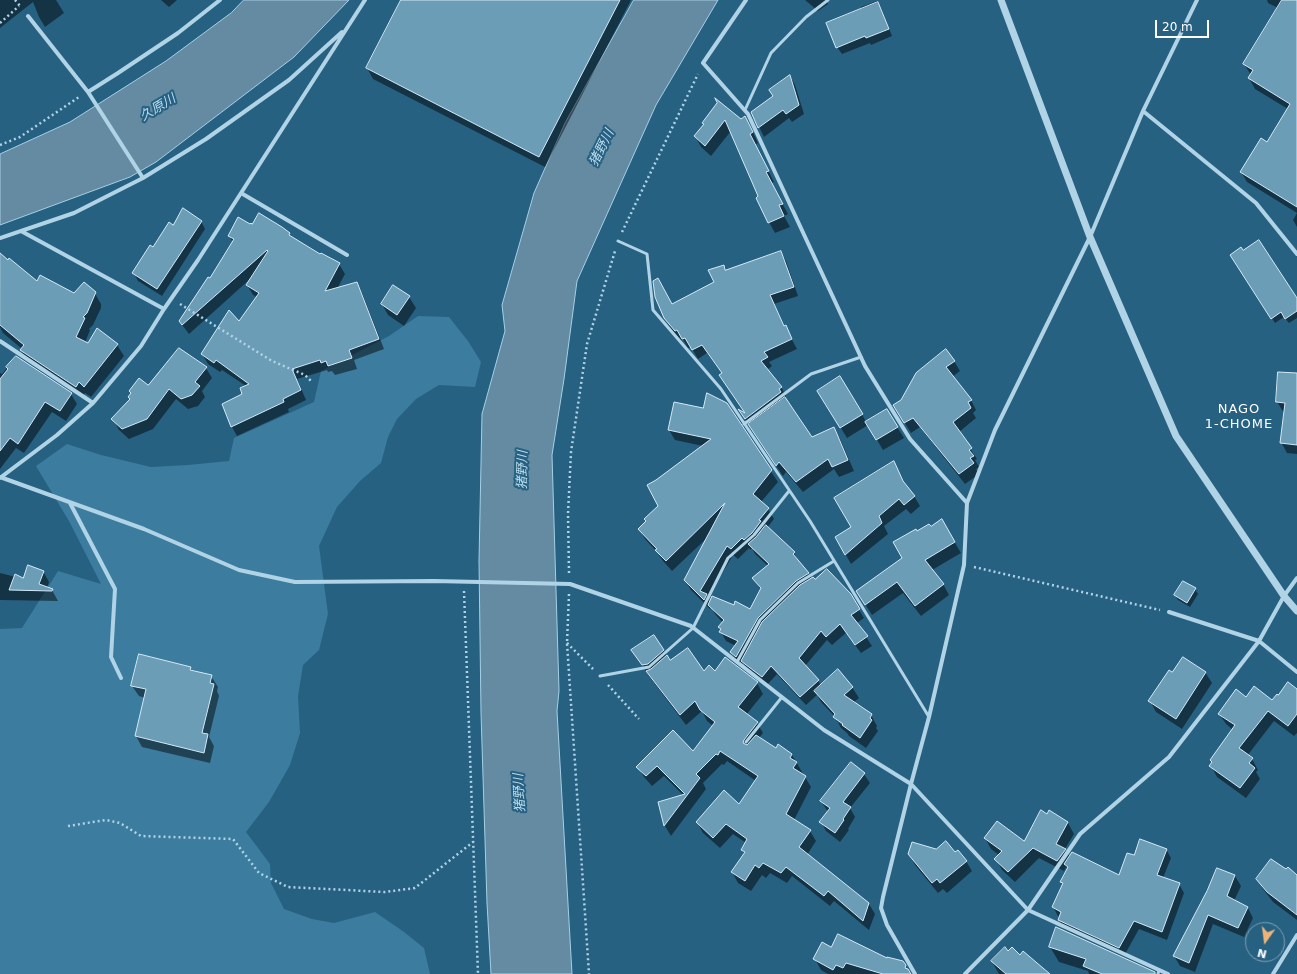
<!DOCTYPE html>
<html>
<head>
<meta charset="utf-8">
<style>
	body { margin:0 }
	#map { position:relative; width:1297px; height:974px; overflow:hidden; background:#276182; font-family:"DejaVu Sans",sans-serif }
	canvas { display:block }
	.north { position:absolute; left:1245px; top:922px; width:40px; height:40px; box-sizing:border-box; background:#276182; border:1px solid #7da0b4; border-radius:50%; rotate:194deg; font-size:11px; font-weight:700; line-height:16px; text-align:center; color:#fff }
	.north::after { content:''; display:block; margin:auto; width:14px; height:18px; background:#eeb376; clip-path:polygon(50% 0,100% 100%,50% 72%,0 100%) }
	.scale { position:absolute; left:1155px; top:20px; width:54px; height:18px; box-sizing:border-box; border:2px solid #fff; border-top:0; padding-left:5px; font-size:12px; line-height:14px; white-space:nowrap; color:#fff; -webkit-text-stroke:3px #276182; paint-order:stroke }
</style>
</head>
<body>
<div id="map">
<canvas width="1297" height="974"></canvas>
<div class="north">N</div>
<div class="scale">20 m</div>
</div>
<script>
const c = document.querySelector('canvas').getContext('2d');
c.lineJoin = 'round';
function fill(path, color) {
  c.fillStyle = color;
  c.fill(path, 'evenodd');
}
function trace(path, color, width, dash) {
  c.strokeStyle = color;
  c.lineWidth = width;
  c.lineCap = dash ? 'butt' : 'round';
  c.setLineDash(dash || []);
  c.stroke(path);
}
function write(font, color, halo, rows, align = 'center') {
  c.font = font + ' "DejaVu Sans","Noto Sans JP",sans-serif';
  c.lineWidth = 4;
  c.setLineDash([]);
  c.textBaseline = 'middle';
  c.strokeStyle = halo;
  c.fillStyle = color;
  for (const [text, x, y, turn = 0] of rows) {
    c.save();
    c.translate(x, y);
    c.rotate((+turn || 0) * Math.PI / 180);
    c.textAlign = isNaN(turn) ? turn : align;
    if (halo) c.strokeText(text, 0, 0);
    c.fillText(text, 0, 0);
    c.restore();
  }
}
const green = new Path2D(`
	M418,316L449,317L468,341L481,362L475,387L439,385L416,399L397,419L388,437L381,463L360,481L337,507L319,546L328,614L319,650L303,665L298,696L300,733L290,765L269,802L246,832L270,864L271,883L284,909L312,919L334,923L375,912L404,932L424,948L430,974H0V629L22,628L58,571L101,584L69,521L36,466L67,444L101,455L151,467L188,465L229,461L234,438L314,402L321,371L389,336Z`);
const water = new Path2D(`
	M244,0H349L294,57L156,162L130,177L0,225V154L70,122L166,61L231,13Z
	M634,0H718L656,105L577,281L564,379L552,455L559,691L557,711L572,974H491L487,903L481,713L479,561L482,414L505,331L502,305L534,193L565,123Z`);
const shadow = new Path2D(`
	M0,0H56L64,13L45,27L39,17L33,2L0,28Z
	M161,0H177L169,7Z
	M402,0H631L545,167L373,79L367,68Z
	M805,0H826L828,4L818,11Z
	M1267,0H1297V227L1293,220L1297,213L1247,182L1241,172L1267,143L1288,109L1255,89L1249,78L1251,75L1244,64L1278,8L1268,3Z
	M877,1L881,8L892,36L871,45L870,43L842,54L837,47L861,9V7Z
	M790,76L795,85L804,114L792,122L789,118L764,137L752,112L774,97Z
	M719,103L751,128L758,143L755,145L774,182L771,183L788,214L784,216L790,227L775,233L769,222L759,196L731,131L711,156L701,147L695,136L704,125L703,123Z
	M201,221L205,229L162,296L138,281L134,273L153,248L173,227Z
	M250,226L289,234L291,237L320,256L339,264L345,274L337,289L357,283L362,293L384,349L354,360L357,369L335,375L332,371L328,372L327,370L297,379L306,400L288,409L289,412L237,436L232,427L246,386L222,370L220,372L208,364L202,354L239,323L257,297L253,295L247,285L249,280L189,334L180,322L210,280L233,242L229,236Z
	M781,252L786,261L798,296L774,304L785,327L797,349L769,362L772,366L767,370L781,387L786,396L784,398L812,438L833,428L840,439L854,471L839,477L834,469L803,492L786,472L783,476L745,419L746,415L720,376L723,374L707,353L698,359L691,347L688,348L683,339L681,340L670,327L665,318L672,305L715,282L723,267L726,271Z
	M0,257L38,283L74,294L94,292L101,304V308L93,325L89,329L90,330L85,343L88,344L97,329L117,345L124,356L91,397L85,393L82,398L28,362L21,350L22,349L3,333L0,327Z
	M1234,260L1297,300V318L1289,323L1284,317L1275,323Z
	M394,286L409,297L416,308L404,326L388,315L382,304Z
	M16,357L71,394L77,404L66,421L52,412L24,453L16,448L0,469V373L2,374Z
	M954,361L960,371L952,377L971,400L976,410L973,413L976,418L959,432L977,459L975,460L979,467L976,469L979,474L965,484L920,427L911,433L900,415L901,401L917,373Z
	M206,368L212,378L202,391L205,397L198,406L188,409L176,399L153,429L129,439L119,430L113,419L131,400L148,386Z
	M1297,374V454L1287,453L1281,442L1284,413L1277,402Z
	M825,402L862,414L866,422L897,427L904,438L883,450L868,425L847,438Z
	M726,404L778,482L761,502L768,509L774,519L767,528L794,553L799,563L812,579L850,595L864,618L857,623L872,646L861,653L846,633L832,645L827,640L805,666L818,680L821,686L852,687L859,698L853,703L871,715L877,726L876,728L878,731L866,748L849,736L847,733L841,728L835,717L821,702L817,695L806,705L777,674L767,685L748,670L743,663L742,666L736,661L731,652L736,646L726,641L721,632V630L720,627L723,623L715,614L711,607L710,609L691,590L685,580L709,536L672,571L663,561L657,552L645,539L639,529L659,506L656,481L703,446L675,440L669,430L704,409ZM749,548L750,550L752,548L755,554L768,566L754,578L761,590L750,610L734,606L710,602L708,598L733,555L738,559ZM838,720L847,726L846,728L838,722Z
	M905,485L914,496L920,506L911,514L906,509L884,526L888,534L851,564L836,537L852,528Z
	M942,521L961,553L932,570L943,584L949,595L921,616L903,593L872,615L857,591L904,558L916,532L930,527Z
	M43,571L49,582L47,588L52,590L58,601L0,600V573L24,579Z
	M1195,589L1198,594L1190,607L1178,600L1175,595Z
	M633,650H663L670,661L703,672H715L757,683L763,694L746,715L757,723L763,733L759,738L776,749L792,755L811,787L794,820L810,831L816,841L807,855L869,904L875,914L869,930L834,901L830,906L792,876L787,883L770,873L766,878L762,875L751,891L738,883L732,872L745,854L742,850L746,843L733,834L720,848L703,833L697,822L739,805L756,781L727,761L724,765L722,764L703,783L706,789L671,836L665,826L659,802L683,795L664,776L652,786L644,777L638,767L693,752L713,726L707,721L702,711L686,725L649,676Z
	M190,668L193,672L211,676L218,687L217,691L219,696L209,737L214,746L210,763L142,747L136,736L145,698L139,696L132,686Z
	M1205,672L1212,683L1182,729L1156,712L1150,701L1172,673Z
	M1297,691V733L1294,736L1274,721L1247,756L1252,759L1258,770L1256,772L1260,779L1246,798L1217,777L1211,766L1233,730L1226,724L1219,714L1246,698L1272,702Z
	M864,774L870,783L850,808L855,817L848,829L849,830L840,842L826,831L821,822L828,812L821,801Z
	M1048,815L1068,823L1074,834L1065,849L1070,857L1120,876L1135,857L1166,849L1171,858L1163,878L1179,884L1184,893L1167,940L1139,929L1124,956L1064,929L1059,920L1060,917L1058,916L1053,907L1063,885L1061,882L1068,869L1066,867L1064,871L1039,858L1015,882L1002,870L996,859L999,855L991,849L985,838L1025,842Z
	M909,854H955L966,861L972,871L947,893L943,889L938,893L915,865Z
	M1217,869L1235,876L1241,886L1234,901L1248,908L1253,918L1244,937L1213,924L1195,972L1180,966L1174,956L1208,892Z
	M1297,876V920L1273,902L1263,889L1257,879Z
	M1050,947L1148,974H1089L1088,971L1059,962Z
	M832,948L887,960L903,962L910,974H828L821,970L815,959Z
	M1005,949L1008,952L1020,956L1046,974H999L992,962Z`);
const building = new Path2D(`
	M401,0H620L539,157L366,68Z
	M1282,0H1297V207L1240,172L1261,138L1267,142L1290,104L1248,78L1253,70L1243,64Z
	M878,2L889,29L866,38L865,36L836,48L826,23Z
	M790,75L799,105L786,114L783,110L758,128L751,112L773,96L769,90Z
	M715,98L741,119L745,116L753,132L750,134L769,171L766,172L783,204L779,205L784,216L768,223L756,198L758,196L725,120L705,146L694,136L704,124L702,123L717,103Z
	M183,208L202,221L157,289L132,273L150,245L153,247L169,222L173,225Z
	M259,213L282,227L290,233L289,235L320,254L321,253L340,263L325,291L357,282L379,339L349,350L352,358L328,366L326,361L321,363L320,360L292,369L301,390L283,399L284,402L231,427L222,404L242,394L240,388L249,384L216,360L214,363L201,354L229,310L239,321L259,293L246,285L268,251L267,250L182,325L179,321L208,277L210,278L234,239L228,236L238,217L250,224L251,223L252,224Z
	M1259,240L1297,298V311L1285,319L1281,312L1271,319L1230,255L1241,247L1243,250Z
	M781,251L794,287L770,295L784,326L786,325L792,339L764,352L768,357L761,361L782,387L779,389L781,392L745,419L738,409L745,413L719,375L722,373L702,345L692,350L685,338L682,339L677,330L675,331L664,318L655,297L653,281L658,278L672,304L714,282L708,270L724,265L725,270Z
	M0,253L8,260L9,258L37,281L40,275L74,293L84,282L96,292L87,313L83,317L85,318L76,337L88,343L97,328L118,344L84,387L79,382L76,387L20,350L24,345L0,325Z
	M393,285L410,296L397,315L381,304Z
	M179,348L207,367L195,382L200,386L192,395L181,399L169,389L147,419L122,429L111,419L130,399L128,397L131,393L129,391L139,378L148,385Z
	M946,349L955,361L946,367L972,400L968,402L971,408L953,422L972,448L969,450L974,456L970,458L974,463L959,474L913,418L904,423L893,405L901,400L916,373Z
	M16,356L72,393L60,411L45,402L18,444L10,438L0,451V379L8,369L6,367Z
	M1278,372L1297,373V445L1280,443L1285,403L1276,402Z
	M840,376L863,414L840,428L817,391Z
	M707,393L727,403L772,470L753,494L769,508L759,520L761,521L752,533L744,540L742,538L731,549L727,546L700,591L707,594L704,600L684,580L725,503L666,561L655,550L657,549L638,529L646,521L644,519L658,506L647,485L656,480L711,439L668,430L674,402L703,408Z
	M785,397L812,437L834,427L848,460L832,467L828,459L796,482L779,462L776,466L748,424Z
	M887,409L898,427L876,440L865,422Z
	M894,461L903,481L915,496L904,505L899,499L879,516L882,523L845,555L835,537L851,527L834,498Z
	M942,519L955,542L925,560L944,584L915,606L897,582L865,605L856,591L902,558L893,542L916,529L917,531L929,524L931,526Z
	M766,525L795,552L793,554L809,573L796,581L758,618L736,657L730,652L738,641L719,632L721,629L718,627L724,620L708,605L712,596L734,605L735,601L750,609L761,588L752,578L769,564L748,544L756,537Z
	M28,565L44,571L39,584L53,589L52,591L9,590L15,574L23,578Z
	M827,569L851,594L860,609L851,615L868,636L855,645L840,624L826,637L821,631L799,658L819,680L800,697L771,666L762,677L741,661L762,622L800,585L813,577L815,579Z
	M1183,581L1196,588L1187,603L1174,595Z
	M654,635L664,650L648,664L642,665L631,650Z
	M688,648L704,671L709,665L715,671L725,657L758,682L738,707L758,722L744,740L743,743L747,745L756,735L776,748L778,744L792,754L790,758L797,762L793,768L806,776L786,814L811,830L799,847L869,903L863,921L828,891L824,896L786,867L781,873L763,863L759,868L755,865L745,881L731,872L745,852L741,850L747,839L726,824L713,838L696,822L724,790L739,804L758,776L720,751L718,755L716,754L696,774L700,778L664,826L658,802L685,794L657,766L646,776L636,767L673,730L693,751L715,722L700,710L695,701L680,715L646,671L651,669L667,655L670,660Z
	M139,654L191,667L190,670L212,675L210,683L214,684L202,733L208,734L204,753L135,736L146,689L131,686Z
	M1183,657L1206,672L1176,719L1148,701L1169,670L1172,672Z
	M838,669L853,687L844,695L872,714L870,718L872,720L860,738L842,725L843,724L833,717L835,714L814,691Z
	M1288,682L1297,689V714L1288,726L1268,711L1239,748L1253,758L1249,763L1255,768L1240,788L1209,766L1212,762L1210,760L1235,725L1218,714L1236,689L1246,697L1254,686L1272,700L1277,694L1278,695Z
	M851,762L865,773L843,802L851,807L843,819L844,820L835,833L819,822L830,808L820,801Z
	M1041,810L1047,814L1049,810L1068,822L1056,844L1066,849L1057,861L1033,848L1008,872L994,859L1002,851L984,838L997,821L1024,841Z
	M1140,839L1167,849L1157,875L1180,883L1162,932L1134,921L1119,948L1058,920L1061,912L1052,907L1063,883L1060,882L1068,867L1064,864L1072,852L1119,875L1127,853L1134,855Z
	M946,841L955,852L958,850L967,861L940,883L937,879L932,883L908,854L912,842L936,849Z
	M1271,859L1286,869L1288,867L1297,875V915L1267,892L1256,879Z
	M1217,868L1235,875L1227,896L1248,907L1238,928L1208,915L1189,963L1173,956L1207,891Z
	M1056,927L1155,972V974H1102L1083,966L1086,959L1049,947Z
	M838,934L887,958V957L903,961L906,965L905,968L908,969L911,974H883L846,963L843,968L836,965L833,970L813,959L822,942L831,947Z
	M1005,947L1008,951L1012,947L1020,955L1023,951L1050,974H1006L991,961Z`);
const path = new Path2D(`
	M15,0L20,6
	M0,23L19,6
	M0,145L20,137L79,97
	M622,232L698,74
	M180,304L272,361L305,375L312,382
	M974,567L1160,610
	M569,573L568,514L571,452L587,344L615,251
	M464,591L478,974
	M569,594L567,643L589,974
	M567,643L593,669
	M608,685L639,719
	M68,826L106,820L120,823L141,836L233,839L259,873L288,887L385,892L415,888L473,842`);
const service = new Path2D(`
	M745,110L771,53L806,17L828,0
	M618,241L647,254L653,310L721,389L810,521L929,717
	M744,424L811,374L861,357
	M737,662L760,620L798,583L834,561
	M600,676L649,667L693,628L728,558L754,535L789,491
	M746,742L782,697
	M1158,974L1159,970`);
const minor = new Path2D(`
	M746,0L703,63L748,114L865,366L910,439L967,503
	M28,16L88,92L118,73L178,33L220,0
	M88,92L143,178
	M1143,111L1256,203L1297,254
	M241,193L347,255
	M21,231L164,309
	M0,238L74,213L143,178L206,139L289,80L342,32
	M0,341L93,403
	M0,477L144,529L239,570L295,582L434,581L570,584L691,626L824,730L911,784L1028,910L1168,974
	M0,478L57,435L93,403L141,346L164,309L198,260L365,0
	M70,503L115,589L111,657L121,678
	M1169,612L1259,641L1297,672
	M915,974L887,925L881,908L883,897L911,784L929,717L964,565L967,503L995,430L1090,237L1143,111L1197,0
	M965,974L1028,910L1080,834L1169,757L1259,641L1284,596L1297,578
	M1273,974L1297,935`);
const tertiary = new Path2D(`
	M1001,0L1090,237L1176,436L1284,596L1297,611`);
const waterNames = [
	["久原川",158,108,-31],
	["猪野川",602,148,-64],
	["猪野川",523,470,-89],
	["猪野川",520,793,-93]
];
const neighbourhoodNames = [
	["NAGO",1239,410],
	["1-CHOME",1239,425]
];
fill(green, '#3c7c9f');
fill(water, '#648ba1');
trace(water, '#a4d0e7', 1);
fill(shadow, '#0007');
fill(building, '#6c9db7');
trace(building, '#d3e9f5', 1);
trace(path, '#b0d3e6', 2.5, [2, 3]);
trace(service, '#b0d3e6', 3);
trace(minor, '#b0d3e6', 4);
trace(tertiary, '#b0d3e6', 7);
write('italic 13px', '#bbdcee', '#276182', waterNames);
c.letterSpacing = '1px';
write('13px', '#fff', '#276182', neighbourhoodNames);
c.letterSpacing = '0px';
</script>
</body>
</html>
